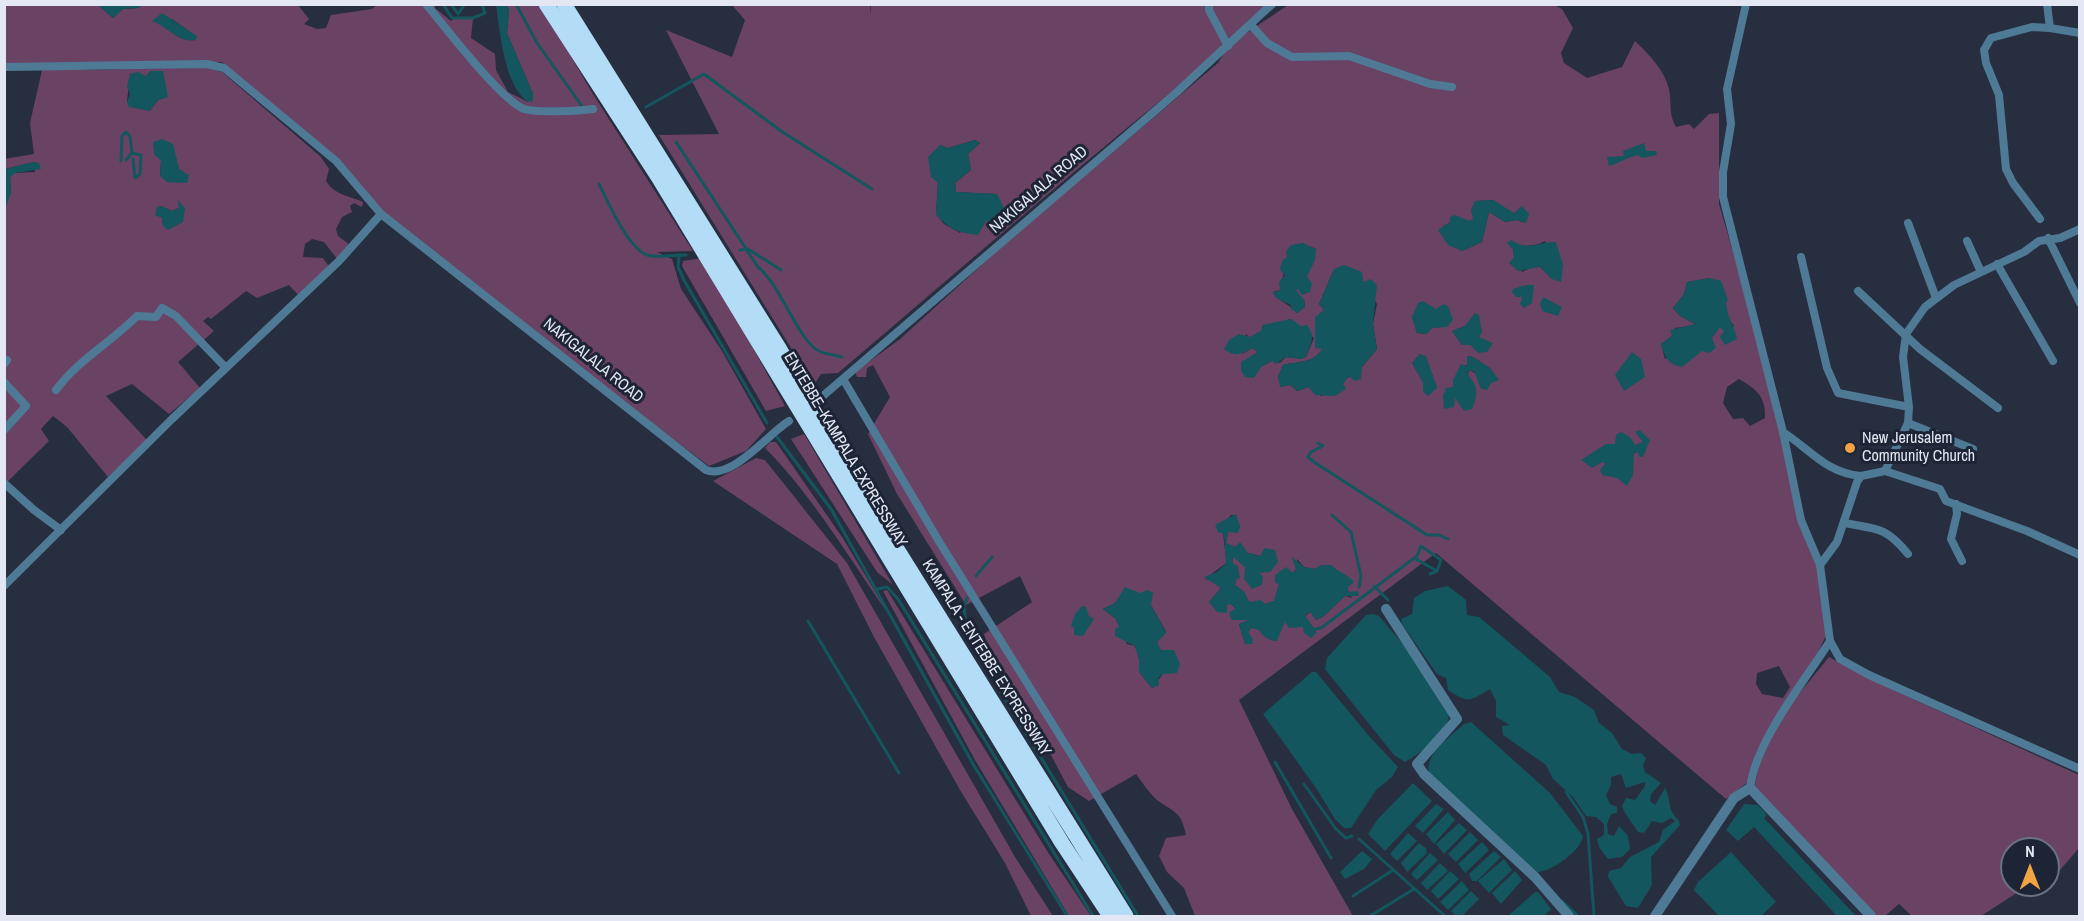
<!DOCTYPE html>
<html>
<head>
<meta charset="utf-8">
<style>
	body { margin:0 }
	#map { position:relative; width:2084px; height:921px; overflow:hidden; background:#272e40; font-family:"Archivo Narrow",sans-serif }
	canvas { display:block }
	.frame { position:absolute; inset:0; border:6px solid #e2e7f3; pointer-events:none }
	.north { position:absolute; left:2000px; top:837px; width:60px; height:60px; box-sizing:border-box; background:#1d2435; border:2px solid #6c7281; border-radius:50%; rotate:0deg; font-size:16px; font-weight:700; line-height:24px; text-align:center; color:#e2e7f3 }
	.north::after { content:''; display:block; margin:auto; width:21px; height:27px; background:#f3a442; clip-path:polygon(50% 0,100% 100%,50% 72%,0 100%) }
</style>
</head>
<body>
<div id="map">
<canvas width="2084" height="921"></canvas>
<div class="frame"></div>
<div class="north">N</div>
</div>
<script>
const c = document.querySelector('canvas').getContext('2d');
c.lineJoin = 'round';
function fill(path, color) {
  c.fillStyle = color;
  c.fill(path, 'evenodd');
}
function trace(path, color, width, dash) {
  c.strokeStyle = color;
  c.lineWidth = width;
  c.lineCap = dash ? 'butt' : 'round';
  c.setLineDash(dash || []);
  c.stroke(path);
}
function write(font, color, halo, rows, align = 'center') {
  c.font = font + ' "Archivo Narrow",sans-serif';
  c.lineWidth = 6;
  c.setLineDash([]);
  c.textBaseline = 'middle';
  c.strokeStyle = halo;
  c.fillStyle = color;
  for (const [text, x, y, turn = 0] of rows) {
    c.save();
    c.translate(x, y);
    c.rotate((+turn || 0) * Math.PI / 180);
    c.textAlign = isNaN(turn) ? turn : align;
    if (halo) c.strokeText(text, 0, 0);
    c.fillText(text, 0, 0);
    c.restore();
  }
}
const green = new Path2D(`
	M871,4L1278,5L1236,40L1288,5L1552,4L1562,9L1573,28L1561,53L1564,63L1587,78L1622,67L1635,41C1649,55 1664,69 1669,89C1672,103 1668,113 1676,127L1689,124L1694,129L1709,114L1719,113V204L1757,334L1817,566L1827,633L1816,657L1782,714L1748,782L1726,799L1436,553L1239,700L1292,809L1353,916H1195L1184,888L1167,872L1159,856L1166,838L1186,835C1181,811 1175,813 1157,800C1149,793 1142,782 1136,774L1089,801L1068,787L1036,727L1010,692L990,654L984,634L1032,602L1020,576L966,605L897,494L868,434L890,397L873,365L867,368L866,377H857L855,372L900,339L1016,234L1218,63L1227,48C1093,152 967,264 838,373L821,374L814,385L659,135L719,134L666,30L732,57L745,20L732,5H870L871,15ZM975,140L980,143L968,154L971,170L955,183L956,192L997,194L960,233L944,224L936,214L940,145L948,148ZM1493,200L1525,223L1517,220L1505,222L1489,212L1482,242L1462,251L1457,248L1443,226C1453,220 1464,225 1474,219L1471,210L1476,201ZM1545,241L1552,279L1540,267H1532L1522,272L1514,257L1513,250C1524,243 1534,248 1545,241ZM1302,243L1316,249C1310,265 1309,279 1295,290L1304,300L1305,307L1297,313C1290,304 1277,301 1273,292L1280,290C1285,273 1284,251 1302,243ZM1334,269L1361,272L1363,282L1377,304L1373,324L1377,349L1362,367L1327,394L1321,396L1309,387L1297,391L1290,385L1281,387L1278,377L1283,365C1299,361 1313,364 1323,348L1315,347V325L1324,310L1319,304ZM1710,278L1726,302L1727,316L1734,326L1725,331L1720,327L1711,338L1665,359L1661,344L1672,336L1675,328L1697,325L1680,316L1673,308L1684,294L1687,282ZM1418,307L1436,309L1441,327L1432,328L1426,334L1417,333L1412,317ZM1291,319L1314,338L1306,357L1301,359L1286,357L1280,363L1272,361L1262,366L1252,356L1258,352L1252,348L1242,354L1246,334L1250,338L1273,325ZM1472,320L1479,323L1482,332L1470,345H1462L1452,331L1465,326ZM1420,354L1428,363L1437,388L1423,392V382L1412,363ZM1471,356L1490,368L1498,380L1491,383L1470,370L1453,399C1453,382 1453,374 1468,364L1467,357ZM1739,379C1756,389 1766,396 1765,418L1750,426L1743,418L1733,419L1723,403L1727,387ZM1630,441L1635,445L1644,442L1637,452L1606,464L1603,462L1615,444ZM1231,515H1236L1240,527L1228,532L1226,543L1248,553L1261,556L1265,548L1259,573L1233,557C1230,567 1238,574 1235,585L1244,592L1249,602L1265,604L1274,601L1279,585L1296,570L1297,559L1304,567L1316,569L1321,565H1331L1340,574L1352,598L1345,596L1324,616L1316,620L1311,612L1305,616L1308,623L1315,629L1284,621L1282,628H1251L1248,632L1252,644H1245L1239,624L1248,621L1230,603L1209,602L1221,588L1215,581L1205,579L1226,563C1227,547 1217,529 1231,515ZM1123,593H1140L1151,605L1166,632L1157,642L1163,674L1152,688L1139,672V659L1135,646L1127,644L1116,619L1103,609L1115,603ZM1779,666L1790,687L1783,698L1762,694L1756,684L1757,673Z
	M5,5H98L113,18L123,9L138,8L142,5H298L309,19L304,24L317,29L326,28L331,15L372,9L377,5H435V8L451,21L455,18H473L471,38L495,54L496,70L508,92L528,102L533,94L507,33L509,9L506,5H541L591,91L693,251L657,252L672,259L681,289L722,351L766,429L746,451L709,466L607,390L458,270L382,214L342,165L222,62L83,63L52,67L89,70L202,67L222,72L321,157L329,169L326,181C336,196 348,195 363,202L362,207L354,203L350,206L352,212L342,217L336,229L338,236L350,245L338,260L324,242L312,239L305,244L303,257L323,258L330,268L300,297L289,285L257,298L246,291L211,319L208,317L203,321L214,331L178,362L200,388L169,414L132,384L106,396L147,440L108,477L67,427L53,416L41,429L49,441L5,484L4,210L11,192L10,177L14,173L35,172L34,162L5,169L4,159L34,154L30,123L42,70L5,65ZM172,19L196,36V40C178,43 168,26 153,21ZM146,76L165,86L167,97L158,100L150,111L127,102L129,82ZM172,144L179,169L160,176L161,161ZM178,202L183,222L163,226L161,206L172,211L179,208Z
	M703,258L785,406L766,411L682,266L683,261Z
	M804,434L893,585L877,572L791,439Z
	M770,442H776L842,537L890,616C850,560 814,497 765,448Z
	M756,458L765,460L847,563L1015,857L1053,916H1031L1005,863L960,790L874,637L837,564L713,481Z
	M887,590L1049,854L1091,916H1069L975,760L883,591Z
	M1829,657L1880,684L2079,775V848L2054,877L2048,879V849H2012V885H2035L2015,894L1981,916H1912L1899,904L1885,916H1876L1754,786L1765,745L1798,695Z`);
const water = new Path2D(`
	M98,5H142L138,8L123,9L113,18Z
	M496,5H506L509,9L507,33L533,94V101L528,102C504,85 500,32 496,5Z
	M162,13L197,36L196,40C178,43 167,26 152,21Z
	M150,71H163L168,97L158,100L150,111L129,107L127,102L130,94L127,87L130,74L138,72L146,76Z
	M162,139L173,144L179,169L189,175L187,183L167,182L160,176L161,161L154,154L153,142Z
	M975,140L980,143L968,154L971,170L955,183L956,192L997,194L1004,208L1001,223L986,221L978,235C959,233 948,229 936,214L938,183L931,177L928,157L940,145L948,148Z
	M1644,143L1646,151H1656L1657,155L1642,158L1638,155C1627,157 1620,163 1609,166L1607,157L1624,156L1623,151Z
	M34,162L39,163L41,169L15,173L10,177L11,192L5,210V169Z
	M178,200L185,208L183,222L168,230L163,226L162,218L155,215L157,207L161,206L172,211L179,208Z
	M1493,200L1514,213L1522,206L1529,214L1526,223L1517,220L1505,222L1489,212L1482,242L1462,251L1448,245L1438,230L1450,222V217L1455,215L1470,221L1473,219L1471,210L1475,201Z
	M1511,240C1531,252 1537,241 1556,242L1563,265L1561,282L1552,279L1540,267L1518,271L1509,263L1514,257L1513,250L1507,243Z
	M1302,243L1316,249L1315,260L1307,277L1312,283L1310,292L1302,295L1298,289L1296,290L1304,300L1305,307L1297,313L1291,309V305L1276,298L1273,293L1280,290L1279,282L1285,275L1280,270L1282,261L1287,257L1286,251L1291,245Z
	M1344,265L1362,272L1363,282L1371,279L1377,285L1373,324L1377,349L1362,367L1361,379L1355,381L1349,376L1343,384L1346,389L1335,396L1315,395L1309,387L1297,391L1290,385L1280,387L1278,377L1283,365C1298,361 1313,364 1322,349L1315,348V317L1324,310L1319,304L1334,269Z
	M1710,278L1721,281L1728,300L1726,302C1727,317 1734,325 1737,339L1725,345L1720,337L1724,331L1720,327L1712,338L1716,348L1709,353L1702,351L1682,367C1669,365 1664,357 1661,344L1672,336L1670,330L1695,324L1680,316L1673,308L1684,294L1687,282Z
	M1526,285H1534L1532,303L1524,308L1520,304L1522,297H1516L1512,292L1513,289Z
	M1543,297L1562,307L1558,316L1542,311L1540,303Z
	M1423,301L1436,309L1443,304L1448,306L1453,320L1447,327L1432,328L1427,334L1417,333L1412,317L1418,303Z
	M1475,313L1479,315L1482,332L1479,337L1493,343L1487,352L1478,353L1470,345H1462L1452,331L1465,326Z
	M1291,319L1301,326L1307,325C1317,337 1310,344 1306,357L1301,359L1286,357L1276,364L1272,361L1262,366L1254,378L1245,377L1241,371V362L1258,352L1252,348C1241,355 1234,357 1224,349L1229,340L1239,334L1250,337L1262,330V325Z
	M1632,352L1641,359L1645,377L1624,391L1615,375Z
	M1420,354L1426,356L1437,388L1428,396L1423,392V382L1412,363Z
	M1471,356L1490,368L1499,380L1491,383L1487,390L1481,389L1474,371L1470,370L1467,374C1479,386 1478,394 1472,409L1464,411L1455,398L1454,407L1444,409L1443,396L1446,388L1453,387V380L1461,364L1467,366V357Z
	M1640,430L1650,440L1643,457H1640L1637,452H1634L1633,475L1627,486L1617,478L1602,475L1600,470L1605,464L1603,462L1592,468L1581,460L1606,444H1615L1616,435L1621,432L1630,437L1635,445L1643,442L1635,432Z
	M1236,514L1240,527L1238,533L1228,532L1226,543L1235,547L1240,542L1248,553L1260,556L1265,548L1275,550L1278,562L1270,572L1259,573L1263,577L1262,585L1252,589L1244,579L1245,567L1233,557L1232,563L1238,566L1240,579L1237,578L1235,585L1244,592L1249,602L1261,600L1265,604L1274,601L1279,585L1275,582V575L1286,567L1292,572L1296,571L1292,557L1304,567L1315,569L1321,565H1331C1339,573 1348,574 1354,582L1348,587V592L1358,591L1359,596H1345L1324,616L1315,620L1311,612L1305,615L1317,633L1311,638L1304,633L1303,627L1289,628L1285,622L1277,641C1271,642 1261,635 1259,630L1251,628L1248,632L1253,639L1252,644H1245L1239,624L1248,620H1232L1229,613L1236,608L1230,604L1227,605V613L1217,612L1209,602L1221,588L1204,577L1217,572L1226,563L1224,534L1218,532L1215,525Z
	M1448,586L1466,600L1467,615L1479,617L1497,632L1550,677L1559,692L1575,697L1594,710L1599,723L1612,733L1622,749L1632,754L1641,753L1646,758L1643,765L1645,772L1661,783L1651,794L1650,801L1655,805L1665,788C1670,795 1668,804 1672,812C1675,818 1679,818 1680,825L1651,857L1652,885L1638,908L1626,906L1608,877L1609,871L1621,868L1630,857L1659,842L1663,830L1675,821L1671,818L1662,823L1652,821L1644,833L1638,832C1633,823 1626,817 1622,806L1626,798L1635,800L1645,786V782L1626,788L1621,774L1611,777V785L1606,795L1610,804L1617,807V813L1611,814L1607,824L1608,834L1614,836L1619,826L1628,836L1630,849L1622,857L1608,859L1599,847L1597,839L1604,835V824L1596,817L1586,816L1573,797L1553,779L1546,765L1503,735L1502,726L1510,725L1496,717V701L1490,689C1470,701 1469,704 1448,690L1446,678L1437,674L1402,624L1401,619L1412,614L1414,598L1425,591Z
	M1125,587L1140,593L1148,590L1153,593L1151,605L1166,633L1157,642L1161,650H1174L1180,664L1177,673L1163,674L1158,678L1159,685L1152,688L1139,672V659L1135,646L1115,636V629L1119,627L1116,619L1103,609L1115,603Z
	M1082,606L1086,607L1089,616L1094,619L1083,636L1074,635V628L1071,626L1075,614Z
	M1373,614L1379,616L1417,661L1449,713C1449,734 1422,752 1405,762L1394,755L1325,669L1327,658L1366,615Z
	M1312,672H1316L1369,736L1398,767L1392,777L1376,790L1351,828H1344L1335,819L1316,788L1263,714Z
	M1471,722L1550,793L1583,836C1581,851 1551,872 1537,872L1429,773C1425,753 1450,737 1464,724Z
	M1413,783L1432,801L1385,851L1368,834L1377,820Z
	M1436,804L1444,809L1423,833L1415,826Z
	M1744,804L1758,805L1767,815L1764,818L1856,916H1837L1754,827L1738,841L1726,830Z
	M1448,812L1455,820L1434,844L1426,834Z
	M1459,823L1467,830L1444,854L1436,844Z
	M1470,832L1478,840L1456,862L1448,854Z
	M1408,833L1417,841L1397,861L1390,854Z
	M1482,842L1489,850L1465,873L1458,864Z
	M1419,843L1426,848L1427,853L1407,872L1401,863Z
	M1362,851L1372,859L1364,869L1345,879L1340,872Z
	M1494,851L1501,857L1477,881H1472L1469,874Z
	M1731,852L1776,902L1761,916H1719L1694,890L1698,882Z
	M1430,853L1438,860L1417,880L1411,874Z
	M1504,859L1512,870L1489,893L1478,881Z
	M1440,863L1448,871L1427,890L1421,883Z
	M1450,871L1459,879L1438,899L1431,891Z
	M1515,871L1522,880L1501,904L1492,893Z
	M1462,881L1469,890L1448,910L1440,902Z
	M1471,891L1479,899L1462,916H1456L1451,911Z
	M1535,892H1538L1551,909L1544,916H1508Z`);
const stream = new Path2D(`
	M443,4L452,18H473L485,13L482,4
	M451,4L458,14L465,4
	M516,4L537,43L584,109
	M646,107L704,74L781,131L872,189
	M676,142L758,267C780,284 799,342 819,351C825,354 834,355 842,357
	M126,160L132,153L141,155L140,174L135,178L133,159
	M121,161L122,136L126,132L130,137L132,153
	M599,184C608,202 628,248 647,255C657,258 675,255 686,255
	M740,250L748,249L781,270
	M679,255L678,267L685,282L767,423
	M777,437L831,509L973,764L1067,916
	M1318,443L1323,446L1311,452L1308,457L1314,462L1427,535H1439L1448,539
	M1332,515L1351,532L1361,576L1359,587
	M1414,558L1437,571L1430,574
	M976,576L992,557
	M1374,586L1388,600
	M878,589L887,587L898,599L1093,916
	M967,598L964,607L967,637L1138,916
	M808,621L899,773
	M1315,629L1321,628L1417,556L1421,546L1441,560L1437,571
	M1275,762L1331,858
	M1304,784L1336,829L1346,838L1352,836
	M1566,792L1583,817L1588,834L1594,916
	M1359,839L1445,916
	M1353,896L1393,870
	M1562,901L1578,916
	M1370,916L1414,889`);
const minor = new Path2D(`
	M426,4C445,27 500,99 524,109C536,113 580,111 593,109
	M1209,4V10L1228,46
	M1746,4L1727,89L1731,124L1723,172V197L1783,432L1801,520L1820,565L1830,641L1840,659L1869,675L2080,769
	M2047,4L2050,28L2080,33
	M1251,25L1267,43L1292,57L1349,56L1430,84L1452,87
	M4,67L206,64L224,68L336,161L381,214L706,470C732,480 768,434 789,421
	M2040,219L2013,183L2006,169L1999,95L1986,63L1984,50L1991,38L2032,27L2050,28
	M1908,223L1936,298
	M2048,238L2080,303
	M1967,241L1981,272
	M1801,257L1827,368L1838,393L1909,407
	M1997,264L2053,361
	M1858,291L1920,349L1998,408
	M4,364L7,360
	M843,379L940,543L1172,916
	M4,382L26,406L4,430
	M56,390C78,360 110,343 137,316L156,317L162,308L176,316L226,368
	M824,395L1177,92L1272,4
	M1908,423L1973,449
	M1783,432C1811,450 1826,473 1861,476
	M1885,471L1940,489L1946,501L2027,531L2080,555
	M4,483L34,510L61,530
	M1956,504L1957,514L1951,539L1962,561
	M1844,523C1878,529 1886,527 1908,554
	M1820,565L1837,542L1857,482L1861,476L1885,471L1908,423L1909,407L1903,357L1906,334L1925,307L1954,285L2024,252L2039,241L2060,238L2080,229
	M4,586L172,419L339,261L381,214
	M1750,788C1756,740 1804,682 1830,641`);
const tertiary = new Path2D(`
	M1386,609L1457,719L1417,764L1424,774L1535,877L1569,916
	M1655,916L1734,798L1750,788L1871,916`);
const motorway = new Path2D(`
	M546,4L660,180L1062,843L1110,916
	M564,4L779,348L872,509L1126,916`);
const markers = [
	[1850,448,6,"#f3a442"]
];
const streetNames = [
	["NAKIGALALA ROAD",1039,190,-41],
	["NAKIGALALA ROAD",593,361,39],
	["ENTEBBE–KAMPALA EXPRESSWAY",845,450,59],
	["KAMPALA - ENTEBBE EXPRESSWAY",986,658,58]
];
const poiNames = [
	["New Jerusalem",1862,439],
	["Community Church",1862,457]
];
fill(green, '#6a4264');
fill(water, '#14565d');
trace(stream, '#14565d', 3);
trace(minor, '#4f7a95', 8);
trace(tertiary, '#4f7a95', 10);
trace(motorway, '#b3dcf6', 15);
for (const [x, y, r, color] of markers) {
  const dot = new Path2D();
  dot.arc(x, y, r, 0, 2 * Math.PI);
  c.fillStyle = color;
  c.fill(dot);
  trace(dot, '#1d2435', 2);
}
write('16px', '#e2e7f3', '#1d2435', streetNames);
write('16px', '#e2e7f3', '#1d2435', poiNames, 'left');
</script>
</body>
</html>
